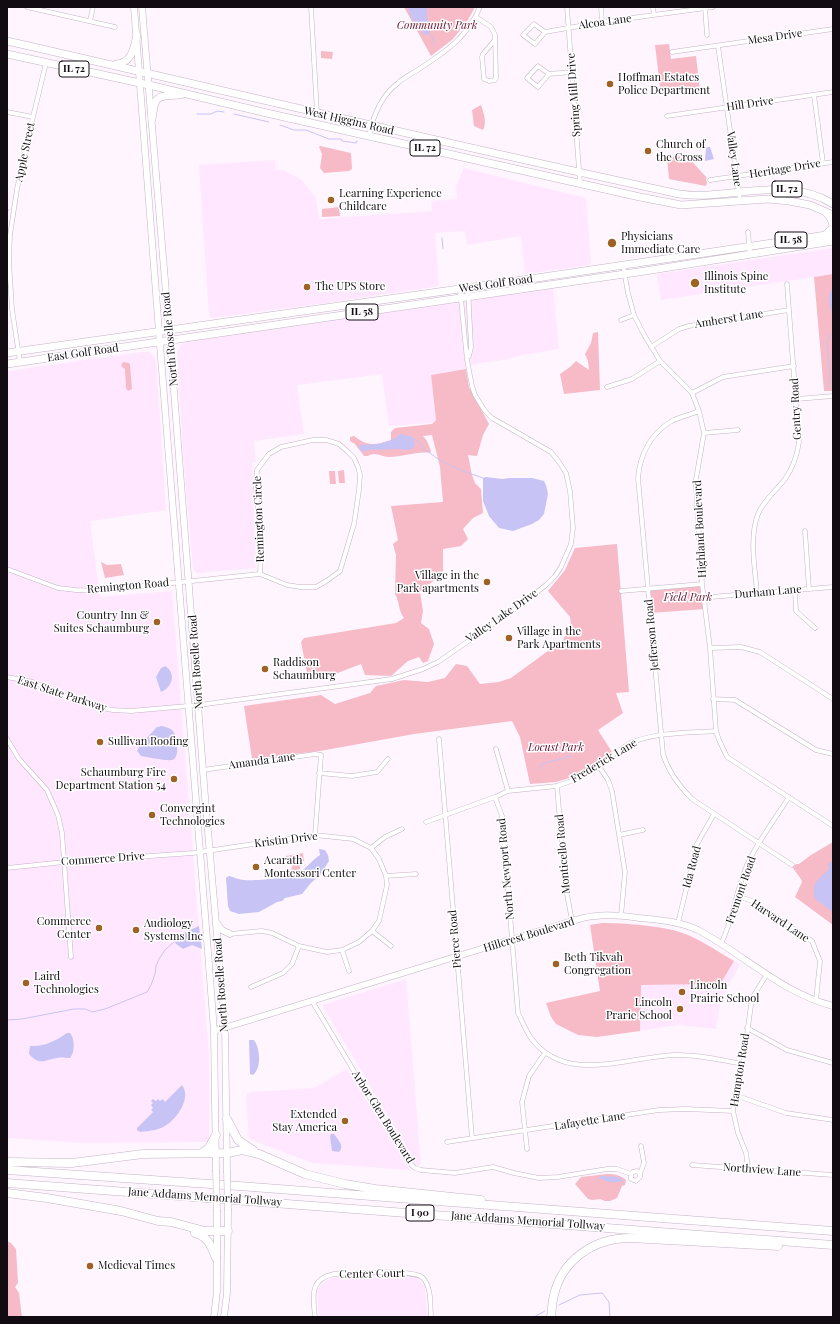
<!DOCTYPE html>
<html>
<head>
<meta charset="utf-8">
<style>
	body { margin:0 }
	#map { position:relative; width:840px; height:1324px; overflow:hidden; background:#fff5ff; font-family:"Playfair Display",serif }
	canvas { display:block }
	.frame { position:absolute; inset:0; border:8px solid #120c12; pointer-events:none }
</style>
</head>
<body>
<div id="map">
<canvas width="840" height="1324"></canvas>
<div class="frame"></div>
</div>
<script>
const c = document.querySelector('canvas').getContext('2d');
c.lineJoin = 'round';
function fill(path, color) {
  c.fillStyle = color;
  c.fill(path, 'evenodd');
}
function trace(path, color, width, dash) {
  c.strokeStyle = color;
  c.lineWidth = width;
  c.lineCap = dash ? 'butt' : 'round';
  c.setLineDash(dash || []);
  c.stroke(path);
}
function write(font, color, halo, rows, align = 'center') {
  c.font = font + ' "Playfair Display",serif';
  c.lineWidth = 3;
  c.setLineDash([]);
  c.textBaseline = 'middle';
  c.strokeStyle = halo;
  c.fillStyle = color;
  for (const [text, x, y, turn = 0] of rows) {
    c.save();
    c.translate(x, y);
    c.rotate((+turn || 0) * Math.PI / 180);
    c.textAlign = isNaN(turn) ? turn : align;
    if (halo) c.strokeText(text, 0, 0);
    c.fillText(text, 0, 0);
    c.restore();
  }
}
const built = new Path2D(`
	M275,160L276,170H283L302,180L316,198L319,219L432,211L431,201L457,199L456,186L464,168L586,198L591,265L525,274L521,236L467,245L465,231L435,233L439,286L327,303L212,318L209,314L199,165Z
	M833,248V274L661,300L657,274Z
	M553,288L559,349L516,356L510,359L473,364L466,369L431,375L436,420L431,423L389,426L382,374L297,385L304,434L254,441L256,463L252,462L256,568L196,573L193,569L184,467L177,354L180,346L184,342Z
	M143,352H150L156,359L166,510L90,521L100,597L172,591L209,1057V1142L85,1143L7,1138V371Z
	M734,961L740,965L730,982L721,1000L716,1029L678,1025L640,1031V985L721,983Z
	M406,979L421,1165H416L410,1157L400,1136L322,1005Z
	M347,1069L410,1170L312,1163L249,1139L246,1097L247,1094L251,1092L314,1088Z
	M409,1276L417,1278L421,1282L425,1287L428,1317H319L317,1291L320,1285L326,1281L332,1278Z`);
const green = new Path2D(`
	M404,7H475L468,20L453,39L431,56Z
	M669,44L671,59L696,56L700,90L661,95L655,45Z
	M321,51L333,52L332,59L321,58Z
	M481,105C484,113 487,124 483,130L474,126L472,110Z
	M320,146L351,153L352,169L349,171L324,173L320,168L322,154L319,147Z
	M687,156L707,178L706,179L707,183L706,186L669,179L667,157Z
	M339,207L340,216L322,217V209Z
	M833,274V391H824L814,277Z
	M598,332L600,390L564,394L560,374L570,367L576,361L589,370L588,361L585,354L591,343L593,333Z
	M123,362L129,363L130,365L132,389L128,391L126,388L125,369L121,366Z
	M466,369L469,387L489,424L483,435L477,456L468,455L472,475L475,483L481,489L483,513L473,518L463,529L468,539L461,546L443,549V573L420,592L423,611L421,623L429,629L434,644L428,661L423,663L419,657L408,661L391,676L365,675L361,664L322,679L308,678L301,642L304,638L396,623L404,618C398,611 400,602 395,594L396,555L393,544L398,540L391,506L443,502L440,467L432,435L423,436L427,441L431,451L430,453C417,451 403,457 389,457C381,457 376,451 368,456H364L355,444L350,441V437L354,436C368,447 375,445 391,440V432L395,428L432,424L436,420L431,375Z
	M344,470L345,483H339L338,471Z
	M329,471H335L336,484H330Z
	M617,544L629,692L616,693L623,713L598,730L612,752L576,776L556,782L530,784L520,737L512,721L414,734L320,751L252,759L244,706L321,695L335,704L370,693L376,686L404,680L428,682L445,678L456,664L467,666L480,684L499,682L511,678L563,640L571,625L570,617L548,591L565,570L575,548Z
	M101,562L107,565L121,564L124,575L105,578Z
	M702,584L705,609L650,613L648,589Z
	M833,842V925L795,897L802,882L801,879L793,868L796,864H799L811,855Z
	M303,853L304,861L297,862L300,864V869L298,871H291V869L294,863L287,864L286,856Z
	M602,923C625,923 668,926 688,935C704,942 719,952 734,961L721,983L711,988L707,984L641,985L640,1031L597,1037L578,1035L556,1024L551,1017L546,1003L600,991L590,925Z
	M607,1174C615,1174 620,1175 626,1180L625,1185L622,1186L617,1198L610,1201H605L600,1199L592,1200L588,1199L575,1184L581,1177Z
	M7,1241L11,1243L16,1249L18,1283L15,1287L19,1293L22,1317H7Z`);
const water = new Path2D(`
	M408,7H427V17L430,33L424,35L416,23L411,18Z
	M706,147H710L714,159L705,161Z
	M833,287V317C830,306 826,297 833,287Z
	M401,434L413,437L415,446L410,450L399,449L367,450L364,452L360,450L359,445L379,444L392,440Z
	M486,477L502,479L510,478H532L544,481L546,485L548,494L544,514L539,520L532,524L513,531L499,528L489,516L483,501V478Z
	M165,666C177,673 172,688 161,692L156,677L161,668Z
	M162,726C166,727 170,728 173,731C177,736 181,758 172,760C166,761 147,757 141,756L137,751L140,745L157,727Z
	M319,849L325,850L328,855L329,861L320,875L311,883L302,894L285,898L282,901L277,902L259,912L239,914L230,911L228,906L226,878L229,876C234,877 239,880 244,880C256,881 288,878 298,873C307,868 312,860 320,855Z
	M833,861V912L815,899C811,881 819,880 829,869L828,864Z
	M199,926L202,949L192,945L183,949L175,943L177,936Z
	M67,1033H70C75,1039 75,1052 70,1058C66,1058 61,1057 57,1058C44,1060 40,1066 29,1054L30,1046C44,1047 55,1041 67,1033Z
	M249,1040H254C260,1048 262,1068 253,1075L250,1074Z
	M182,1085C191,1097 179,1116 168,1124C160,1130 150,1131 140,1132L137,1130V1128L153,1112L151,1110L153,1108L151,1105L153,1103L151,1101L153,1099L156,1101L158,1099L160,1101L163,1099L165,1102Z
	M331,1134H334C338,1140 345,1146 339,1152L332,1151L330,1136Z
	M602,1176L618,1177L624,1181C617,1182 608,1184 603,1179H597Z`);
const stream = new Path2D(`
	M428,34C433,37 434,40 434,45
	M197,114H211L217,111L224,112
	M234,114L269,122
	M280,125L294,130H306L329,139H341L342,141L356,143L357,141
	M7,210H9
	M442,238L443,249
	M828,388L830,376L827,342L830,334
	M414,439L422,444L424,450C432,453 434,457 440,460C454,468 468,473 483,478
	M539,769L542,764L571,756
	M7,1020L22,1019L74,1009H85L92,1012L105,1009L147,992L151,985L155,974L156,966L159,959L165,950L175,941
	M559,1305L580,1295L602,1293L609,1302L610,1317
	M534,1317L545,1311`);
const street = new Path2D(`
	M27,7L115,27
	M311,7L317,113
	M567,7L580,183
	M601,7L602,22
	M653,7L654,15
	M705,7L707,35
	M476,17L491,27L495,35L496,78L495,80L489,81L484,79L482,57L483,54L495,40
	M90,21L93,7
	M545,32L534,24L523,35L535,44L545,32L602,22L713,7
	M718,46L740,200
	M672,52L833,29
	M549,74L538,87L527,78L538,66L549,74L572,72
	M814,95L823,163
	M7,112L33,117
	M667,116L833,92
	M369,136C373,116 382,95 398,83C404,77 412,74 419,69C444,53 468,37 480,7
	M710,180L833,162
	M748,232L750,254
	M623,265L628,293L634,315L643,333L660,361L692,393L699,411L704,433L696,479V486L702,584L710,648L716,731L719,740L727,757L833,826
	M468,288L471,347L469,356
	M621,320L634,315
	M651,347L679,329L689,326L789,310
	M20,362L12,309L9,262L10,235L17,189L33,117L46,63
	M607,387L632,379L660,361
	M692,393L723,377L794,366
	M797,399L833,396
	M699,411C690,415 678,417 670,422C650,435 640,455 638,478L663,754C668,771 679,786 692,799L792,865
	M704,433L738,430
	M805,531L809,589
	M7,569L58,588L76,590L95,591L260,574L287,585L300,587H316L328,580L340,571L354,524L359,490L360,475L358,467L354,458L347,451L339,444L326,440H313L281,447L269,454L257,470L256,488L261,547L260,574
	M621,591L702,584
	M795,591L796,611L815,628
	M757,593C755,569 749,537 758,514C764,500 776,491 785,479C793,468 797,456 799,442L787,284
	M703,597H711L833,587
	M710,648L741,647L760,652L833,699
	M7,677L33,682L65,696L97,707L113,710L131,711L199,705L392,679L423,669L438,662L522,604L546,585L555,576L561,567L571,544L573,528L570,491L566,473L559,462L551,452L492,418L485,411L475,395L472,386L467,360L460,289
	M713,699L735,700L816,750L833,754
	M7,739L19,759L47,790L58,815L62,833L71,957
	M439,739L472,1138
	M496,749L508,791
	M598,765L608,780L612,791L625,872L621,916
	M203,770L315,754L321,755L315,835
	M319,773L352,776L377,772L388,759
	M557,786L565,883L572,921
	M495,797L502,816L518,1013C522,1021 526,1031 531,1038C565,1085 627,1057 674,1055C697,1054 720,1060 743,1064
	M426,822L495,797L508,791L557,786L577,779L630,743C657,732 687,733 716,731
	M619,835L643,830
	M371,848L385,837L402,829
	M7,868L64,862L193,853L315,835L353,839L371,848
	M386,876L416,874
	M737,896L752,901L812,941L820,961L816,1001
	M678,923L697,844L714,814
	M372,931L391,946
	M230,934L262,931L272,933L299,946L327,952L342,950L359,942L372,931L379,921L387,885L386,876L379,859L371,848
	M721,944C733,919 736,891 747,865C758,841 775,819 789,797
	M342,950L349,971
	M251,987L283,973L292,964L299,946
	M312,1001L409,1163L415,1168L421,1170L455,1173L493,1167L514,1173L539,1178L558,1177L607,1169H617L631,1174L633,1172L637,1171L640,1174V1177L636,1181L631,1179V1174
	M747,1028L787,1050L833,1063
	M735,1095L786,1113L833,1120
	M447,1142L659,1110L686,1109L733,1111
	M527,1149L522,1102L529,1076L545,1053
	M692,1165L833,1175
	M748,1168L746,1153L738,1133L733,1111L735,1095L743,1064L751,1005L754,995L767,974
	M640,1174L644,1163L641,1146
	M315,1317C313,1297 309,1279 334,1274C350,1274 413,1268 423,1278C432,1288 430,1305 431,1317`);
const secondary = new Path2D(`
	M134,7L159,332L209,965L214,1031L216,1170
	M142,7L171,352L205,797L225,1027L227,1171
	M217,923L222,930L230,934
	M214,1031L572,921C580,919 588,916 596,916C610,914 624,916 639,918C659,920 679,921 698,930C743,954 782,993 833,1006
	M214,1317L217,1291V1212
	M224,1317L227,1293L228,1211`);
const primary = new Path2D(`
	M7,41C231,92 455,146 679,194C731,201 784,174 833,204
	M7,54L149,85L271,114L640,197L681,205L768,199L789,201L810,205L833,215
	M116,64C132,63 134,48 137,35
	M152,119C155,95 156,96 181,95
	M826,213C831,217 833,221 833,228L826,234
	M7,353L530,279L833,234
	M7,364L645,271L833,241`);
const highway = new Path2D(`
	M227,1119L238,1140L253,1150
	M202,1153L209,1148L216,1135
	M7,1162L72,1163L143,1154L228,1153L242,1150L259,1154L305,1174L345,1184L375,1189L481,1200
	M7,1170L239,1186L833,1231
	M7,1183L833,1245
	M7,1193L47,1198L121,1211L158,1221L171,1222L205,1231H228
	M195,1233C208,1236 211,1246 216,1258
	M551,1317C552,1310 552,1302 554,1295C562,1260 594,1238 630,1238L778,1246`);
const secondaryBridge = new Path2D(`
	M216,1170L217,1212
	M227,1171L228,1211`);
const markers = [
	[610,84,4,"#9e6225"],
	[648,151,4,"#9e6225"],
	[331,200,4,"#9e6225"],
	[612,243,5,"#9e6225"],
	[695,283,5,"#9e6225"],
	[307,287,4,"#9e6225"],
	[487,582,4,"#9e6225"],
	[157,622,4,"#9e6225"],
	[509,638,4,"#9e6225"],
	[265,669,4,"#9e6225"],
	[100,742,4,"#9e6225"],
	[174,779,4,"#9e6225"],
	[152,815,4,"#9e6225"],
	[256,867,4,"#9e6225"],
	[99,928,4,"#9e6225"],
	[136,930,4,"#9e6225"],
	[556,964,4,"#9e6225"],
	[26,983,4,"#9e6225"],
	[682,992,4,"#9e6225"],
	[680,1009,4,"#9e6225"],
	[345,1121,4,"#9e6225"],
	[90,1266,4,"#9e6225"]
];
const shields = [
	[74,69,30],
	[425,148,30],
	[787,189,30],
	[791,240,32],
	[362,312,32],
	[420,1213,28]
];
const shieldNames = [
	["IL 72",74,69],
	["IL 72",425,148],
	["IL 72",787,189],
	["IL 58",791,240],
	["IL 58",362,312],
	["I 90",420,1213]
];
const streetNames = [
	["Alcoa Lane",605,22,-8],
	["Mesa Drive",775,37,-8],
	["Spring Mill Drive",574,95,-94],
	["Hill Drive",750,104,-8],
	["West Higgins Road",349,121,13],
	["Apple Street",25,152,-78],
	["Valley Lane",734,159,82],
	["Heritage Drive",785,169,-9],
	["West Golf Road",496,284,-8],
	["Amherst Lane",729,319,-9],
	["North Roselle Road",170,339,-95],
	["East Golf Road",83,353,-8],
	["Gentry Road",796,409,-93],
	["Remington Circle",259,519,-92],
	["Highland Boulevard",700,529,-93],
	["Remington Road",128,586,-5],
	["Durham Lane",768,592,-5],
	["Valley Lake Drive",502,616,-35],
	["Jefferson Road",652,635,-95],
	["North Roselle Road",196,662,-94],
	["East State Parkway",62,694,18],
	["Amanda Lane",262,761,-8],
	["Frederick Lane",604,761,-31],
	["Kristin Drive",286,840,-7],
	["Monticello Road",563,854,-95],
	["Commerce Drive",103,859,-4],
	["Ida Road",692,867,-75],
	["North Newport Road",506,869,-95],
	["Fremont Road",741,890,-71],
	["Harvard Lane",780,921,34],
	["Hillcrest Boulevard",529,935,-17],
	["Pierce Road",455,939,-95],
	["North Roselle Road",221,985,-94],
	["Hampton Road",740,1070,-81],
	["Arbor Glen Boulevard",383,1117,58],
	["Lafayette Lane",590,1121,-9],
	["Northview Lane",762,1170,4],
	["Jane Addams Memorial Tollway",205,1197,4],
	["Jane Addams Memorial Tollway",528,1221,4],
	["Center Court",372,1274,-1]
];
const parkNames = [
	["Community Park",437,26],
	["Field Park",688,598],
	["Locust Park",556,748]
];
const poiNames = [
	["Hoffman Estates",618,78],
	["Police Department",618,91],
	["Church of",656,145],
	["the Cross",656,158],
	["Learning Experience",339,194],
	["Childcare",339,207],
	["Physicians",621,237],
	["Immediate Care",621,250],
	["Illinois Spine",704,277],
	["Institute",704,290],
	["The UPS Store",315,287],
	["Village in the",479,576,"right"],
	["Park apartments",479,589,"right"],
	["Country Inn &",149,616,"right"],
	["Suites Schaumburg",149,629,"right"],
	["Village in the",517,632],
	["Park Apartments",517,645],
	["Raddison",273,663],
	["Schaumburg",273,676],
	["Sullivan Roofing",108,742],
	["Schaumburg Fire",166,773,"right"],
	["Department Station 54",166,786,"right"],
	["Convergint",160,809],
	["Technologies",160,822],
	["Acarath",264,861],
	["Montessori Center",264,874],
	["Commerce",91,922,"right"],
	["Center",91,935,"right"],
	["Audiology",144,924],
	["Systems Inc",144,937],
	["Beth Tikvah",564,958],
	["Congregation",564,971],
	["Laird",34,977],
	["Technologies",34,990],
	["Lincoln",690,986],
	["Prairie School",690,999],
	["Lincoln",672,1003,"right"],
	["Prarie School",672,1016,"right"],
	["Extended",337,1115,"right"],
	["Stay America",337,1128,"right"],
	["Medieval Times",98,1266]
];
fill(built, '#ffe8ff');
fill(green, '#f6bbc7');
fill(water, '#c7c3f5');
trace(stream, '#c7c3f5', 1);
trace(street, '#c3b3c3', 5);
trace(secondary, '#c3b3c3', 7);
trace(primary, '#c3b3c3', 8);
trace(highway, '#c3b3c3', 9);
trace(street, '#fff', 4);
trace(secondary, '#fff', 6);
trace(primary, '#fff', 7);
trace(highway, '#fff', 8);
trace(secondaryBridge, '#c3b3c3', 7, []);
trace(secondaryBridge, '#fff', 6);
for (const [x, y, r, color] of markers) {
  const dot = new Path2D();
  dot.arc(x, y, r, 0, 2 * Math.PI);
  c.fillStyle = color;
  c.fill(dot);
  trace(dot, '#fff', 1.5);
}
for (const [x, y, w] of shields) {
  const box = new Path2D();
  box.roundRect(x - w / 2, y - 8, w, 16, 3);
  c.fillStyle = '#fff';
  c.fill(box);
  trace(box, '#120c12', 1);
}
write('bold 10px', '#120c12', null, shieldNames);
write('11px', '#120c12', '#fff', streetNames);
write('italic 11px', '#651330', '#fff', parkNames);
write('11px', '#120c12', '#fff', poiNames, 'left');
</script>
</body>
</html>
